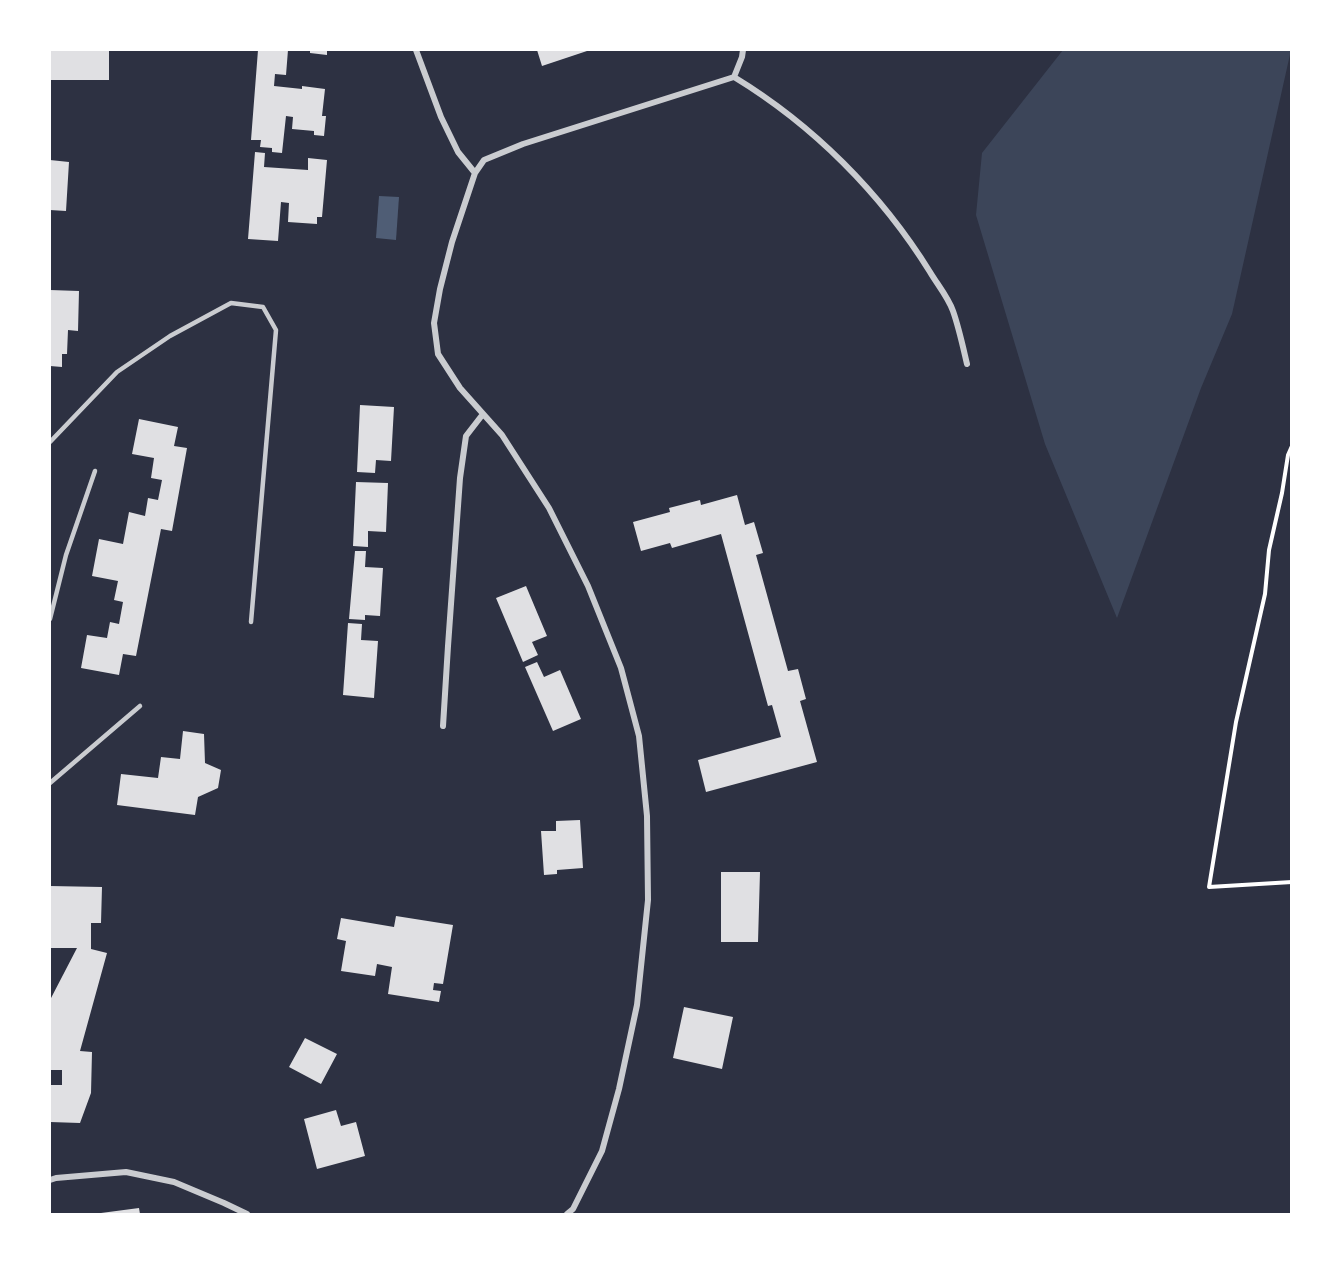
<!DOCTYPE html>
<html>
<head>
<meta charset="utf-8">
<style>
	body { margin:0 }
	#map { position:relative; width:1341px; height:1264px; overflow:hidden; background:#2d3142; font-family:"Nunito Sans",sans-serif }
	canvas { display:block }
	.frame { position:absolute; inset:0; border:51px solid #fff; pointer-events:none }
</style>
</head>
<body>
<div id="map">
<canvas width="1341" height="1264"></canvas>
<div class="frame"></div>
</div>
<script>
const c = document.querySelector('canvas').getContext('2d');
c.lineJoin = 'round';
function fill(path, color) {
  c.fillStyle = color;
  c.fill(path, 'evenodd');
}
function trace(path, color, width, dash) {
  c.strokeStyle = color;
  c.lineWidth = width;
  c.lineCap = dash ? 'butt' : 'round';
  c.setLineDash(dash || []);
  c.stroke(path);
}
const green = new Path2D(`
	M1063,50H1291L1232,314L1201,388L1117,618L1045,444L976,215L982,153Z`);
const water = new Path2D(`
	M379,196L399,197L396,240L376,238Z`);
const building = new Path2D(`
	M50,50H109V80H50Z
	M258,50H288L286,75L275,74L274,86L302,89V86L325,89L322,116H326L324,136L314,135V131L292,129L293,117L286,116L282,153L272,152V148L260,147L261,140H251Z
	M310,50H327V55L310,53Z
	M537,50H590L542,66Z
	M255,152L265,153L264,167L308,170V158L327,160L322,217H317V224L288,222L289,203L281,202L278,241L248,239Z
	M50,160L69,162L66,211L50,210Z
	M50,290L79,291L78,331L68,330L67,354H62V367L50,366Z
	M360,405L394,407L391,461L376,460L375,473L357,472Z
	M139,419L178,427L174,446L187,448L172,531L161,529L136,656L123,654L119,675L81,668L87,635L107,638L110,622L119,624L123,602L114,600L118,581L92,576L99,539L123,544L129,512L145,516L148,498L158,500L162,480L151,478L154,458L132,454Z
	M356,482L388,483L386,532L368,531V547L353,546Z
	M737,495L745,525L754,522L763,553L756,555L788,671L798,669L806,699L800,701L817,762L706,792L698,760L781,737L772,705L768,706L721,534L672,548L670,543L641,551L633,522L670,512L669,508L700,500L701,505Z
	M355,551H366L365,567L383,568L380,616L365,615V620L349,619Z
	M526,586L547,636L532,642L538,655L523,662L496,598Z
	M348,623L362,624L361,640L378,641L374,698L343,695Z
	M537,662L544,677L560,670L581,719L553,731L525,667Z
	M183,731L204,734L205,763L221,770L218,788L198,797L195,815L117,805L121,774L158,778L161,757L180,759Z
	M580,820L583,868L557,870V874L544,875L541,831H556V821Z
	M721,872H760L758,942H721Z
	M50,886L102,887L101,923H91V949L107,953L80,1051L92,1052L91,1093L80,1123L50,1122V1085H62V1070H50V1000L77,948H50Z
	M396,916L453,925L443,984L434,983L433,990L441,991L439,1002L388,994L392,967L377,964L375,976L341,971L346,941L337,939L341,918L394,927Z
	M684,1007L733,1017L722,1069L673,1058Z
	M305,1038L337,1054L321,1084L289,1067Z
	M336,1110L341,1126L356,1122L365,1156L317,1169L304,1119Z
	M139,1208L140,1214H101V1213Z`);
const path = new Path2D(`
	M1292,446L1288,455L1282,493L1269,550L1265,594L1236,722L1209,887L1292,882`);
const service = new Path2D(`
	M50,442L117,372L170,336L231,303L263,307L276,330L251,622
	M50,619L66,555L95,471
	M50,783L140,706`);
const minor = new Path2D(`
	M416,50L441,117L458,152L475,173L452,242L440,289L434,323L438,354L460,388L502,435L549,508L588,586L621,668L639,736L647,816L648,900L637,1005L619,1089L602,1151L573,1209L567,1214
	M734,77C813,125 881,193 930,272C937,284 948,297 953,311C959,328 963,347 967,364
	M475,173L484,160L523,144L734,77L742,57L743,50
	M443,726L448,646L460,478L466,436L483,414
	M50,1180L56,1178L126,1172L174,1182L224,1203L247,1214`);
fill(green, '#3c4559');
fill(water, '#4f5d75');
fill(building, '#e0e0e3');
trace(path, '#fff', 4);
trace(service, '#caccd0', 4.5);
trace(minor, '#caccd0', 6);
</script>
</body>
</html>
